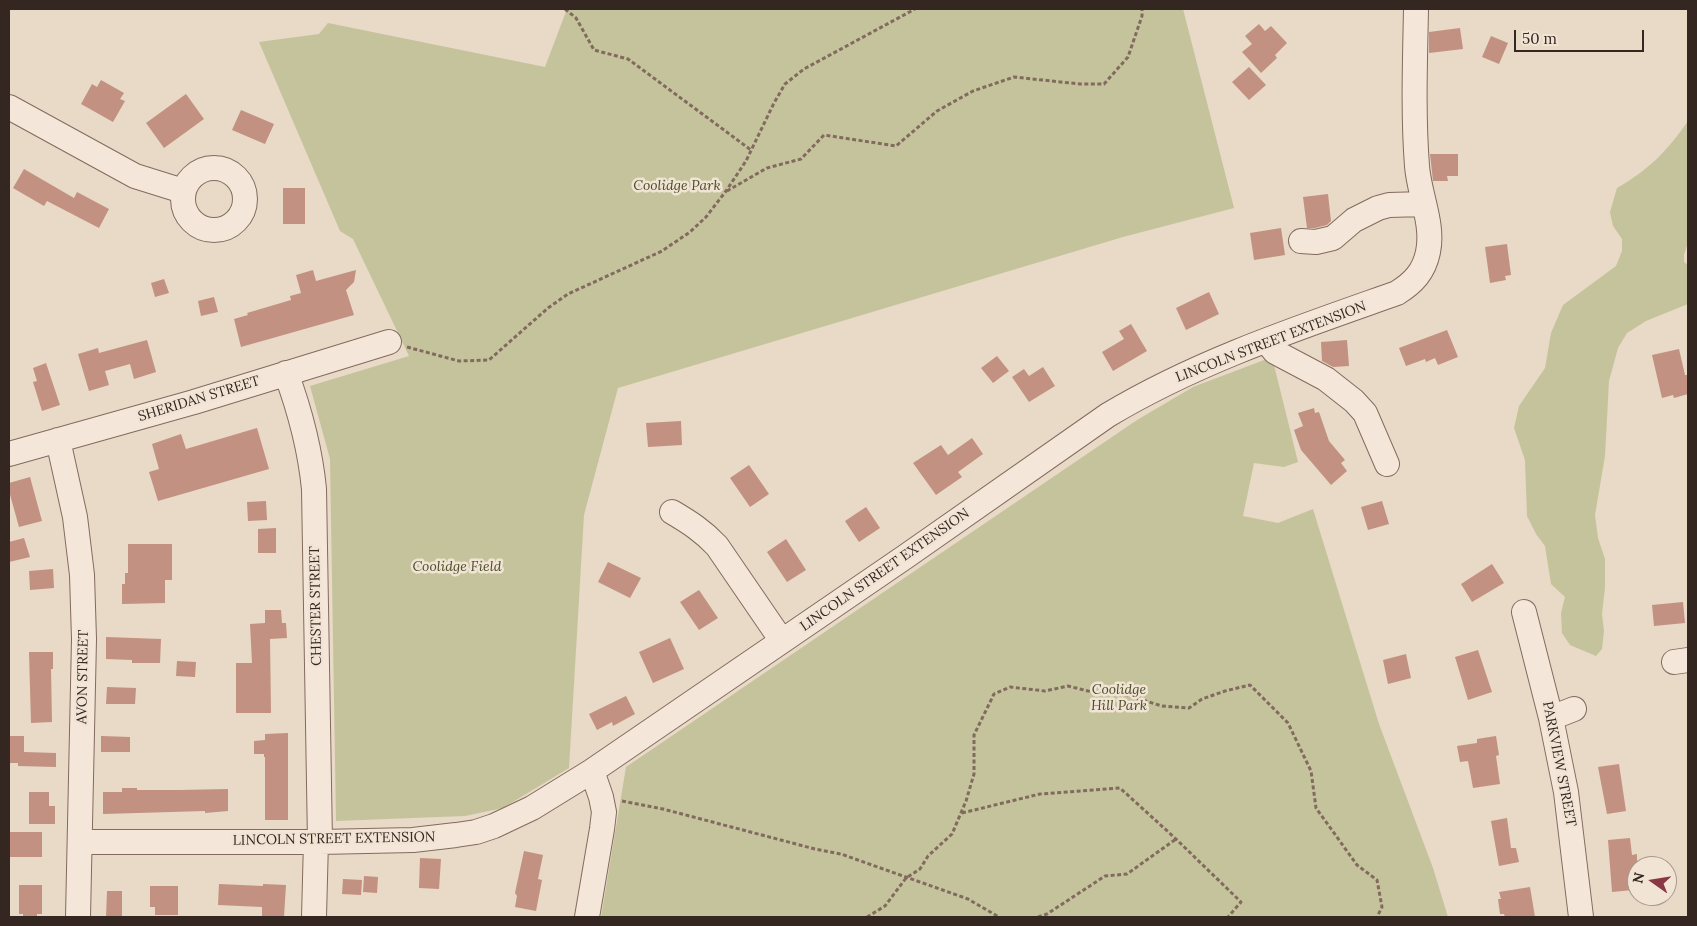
<!DOCTYPE html>
<html>
<head>
<meta charset="utf-8">
<style>
	body { margin:0 }
	#map { position:relative; width:1697px; height:926px; overflow:hidden; background:#e9d9c7; font-family:Lora,serif }
	canvas { display:block }
	.frame { position:absolute; inset:0; border:10px solid #342620; pointer-events:none }
	.north { position:absolute; left:1627px; top:856px; width:50px; height:50px; box-sizing:border-box; background:#f1e4d5; border:1px solid #a5988d; border-radius:50%; rotate:283deg; font-size:14px; font-weight:700; line-height:20px; text-align:center; color:#342620 }
	.north::after { content:''; display:block; margin:auto; width:18px; height:22px; background:#893645; clip-path:polygon(50% 0,100% 100%,50% 72%,0 100%) }
	.scale { position:absolute; left:1514px; top:30px; width:130px; height:22px; box-sizing:border-box; border:2px solid #342620; border-top:0; padding-left:6px; font-size:15px; line-height:18px; white-space:nowrap; color:#342620; -webkit-text-stroke:4px #f1e4d5; paint-order:stroke }
</style>
</head>
<body>
<div id="map">
<canvas width="1697" height="926"></canvas>
<div class="frame"></div>
<div class="north">N</div>
<div class="scale">50 m</div>
</div>
<script>
const c = document.querySelector('canvas').getContext('2d');
c.lineJoin = 'round';
function fill(path, color) {
  c.fillStyle = color;
  c.fill(path, 'evenodd');
}
function trace(path, color, width, dash) {
  c.strokeStyle = color;
  c.lineWidth = width;
  c.lineCap = dash ? 'butt' : 'round';
  c.setLineDash(dash || []);
  c.stroke(path);
}
function write(font, color, halo, rows, align = 'center') {
  c.font = font + ' Lora,serif';
  c.lineWidth = 5;
  c.setLineDash([]);
  c.textBaseline = 'middle';
  c.strokeStyle = halo;
  c.fillStyle = color;
  for (const [text, x, y, turn = 0] of rows) {
    c.save();
    c.translate(x, y);
    c.rotate((+turn || 0) * Math.PI / 180);
    c.textAlign = isNaN(turn) ? turn : align;
    if (halo) c.strokeText(text, 0, 0);
    c.fillText(text, 0, 0);
    c.restore();
  }
}
const green = new Path2D(`
	M567,9H1183L1234,208L1123,237L618,388L584,515L569,768L503,808L465,816L336,821L330,459L310,386L409,356L353,239L340,231L259,42L319,34L328,23L545,67Z
	M1688,121V242L1684,255V262L1688,265V304L1646,321L1627,333L1618,348L1609,381L1605,456L1595,515L1598,538L1605,559V588L1602,614L1604,631L1602,649L1596,656L1570,645L1562,633L1561,613L1565,597L1551,584L1545,546L1536,534L1527,516L1525,460L1514,428L1519,406L1545,368L1551,333L1563,305L1616,266L1622,251V239L1613,226L1610,212L1617,188C1650,169 1667,151 1688,121Z
	M1272,357L1298,462L1284,467L1254,463L1243,516L1278,523L1313,509L1379,724L1433,868L1448,917H601L626,767L1137,420L1193,387Z`);
const building = new Path2D(`
	M1259,24L1265,31L1271,26L1287,43L1275,55L1277,58L1261,73L1242,52L1252,44L1245,36Z
	M1460,28L1463,49L1429,53V32Z
	M1491,36L1508,43L1499,64L1482,57Z
	M1249,67L1266,85L1249,100L1232,82Z
	M101,80L124,93L120,99L125,101L113,122L81,104L92,84L97,87Z
	M186,94L204,119L164,148L146,123Z
	M241,110L274,124L265,144L232,130Z
	M1430,154H1458V176H1447L1448,181H1433Z
	M24,169L74,198L77,192L109,209L99,228L47,201L44,206L13,188Z
	M283,188H305V224H283Z
	M1328,194L1331,221L1327,225L1315,228H1307L1303,197Z
	M1281,228L1285,255L1254,260L1250,233Z
	M1507,244L1511,275L1505,276L1506,280L1490,283L1485,247Z
	M313,270L316,281L356,270L354,282L346,290L354,315L241,347L234,319L248,315L247,313L291,300L290,296L301,293L296,275Z
	M164,279L169,293L155,297L151,283Z
	M1209,292L1219,314L1186,330L1176,308Z
	M214,297L218,312L201,316L198,301Z
	M1131,324L1147,351L1113,371L1102,352L1124,339L1119,331Z
	M1447,330L1458,357L1438,365L1435,358L1426,362L1425,359L1406,366L1399,348Z
	M147,340L156,372L134,379L130,364L105,371L109,385L89,391L78,354L98,348L99,353Z
	M1347,340L1349,366L1333,367L1322,361L1321,342Z
	M1679,349L1685,375H1688V394L1674,398L1673,395L1662,398L1652,355Z
	M997,356L1009,371L993,383L981,368Z
	M46,363L60,405L42,411L33,382L37,381L33,368Z
	M1043,367L1055,386L1029,402L1012,377L1024,369L1029,376Z
	M1314,408L1315,413L1319,412L1329,441L1345,460L1341,463L1347,471L1331,485L1301,450L1294,430L1303,426L1298,413Z
	M681,421L682,445L648,447L646,423Z
	M257,428L269,469L158,501L149,472L159,469L152,444L181,434L186,449Z
	M972,438L983,454L958,472L962,477L936,495L913,463L941,445L948,455Z
	M749,465L769,494L750,507L730,478Z
	M30,477L42,521L19,527L9,491V483Z
	M266,501L267,520L248,521L247,502Z
	M1382,501L1389,524L1368,530L1361,507Z
	M866,507L880,528L859,542L845,521Z
	M276,528V553H258V529Z
	M24,538L30,557L9,562V542Z
	M786,539L806,570L787,582L767,552Z
	M128,544H172V580H165V603L122,604V584H125V573H128Z
	M608,562L641,578L630,598L598,582Z
	M1492,564L1504,583L1472,602L1461,584Z
	M53,569L54,588L30,590L29,571Z
	M699,590L718,618L699,630L680,602Z
	M1683,602L1685,623L1654,626L1652,605Z
	M265,610H281L282,623H286L287,638L270,639L271,713H236V663H252L250,624L265,623Z
	M106,637L161,639L160,663H132V660L106,659Z
	M670,638L684,669L653,683L639,652Z
	M1478,650L1492,692L1468,700L1455,657Z
	M29,652H53V669H51L52,722L31,723Z
	M1406,654L1411,678L1388,684L1383,660Z
	M177,661L196,662L195,677L176,676Z
	M107,687L136,688L135,704H106Z
	M626,696L635,714L613,726L612,722L597,730L589,714Z
	M288,733V820H265V757H264V754H254V741L265,740V734Z
	M9,736H24V752L56,753V767L18,766V763H9Z
	M101,736L130,737V752H101Z
	M1496,736L1499,755L1496,756L1500,784L1473,788L1468,761L1460,762L1457,746L1477,743V739Z
	M1619,764L1626,811L1607,814L1598,767Z
	M122,788H137V790H180L228,789V811L205,813V811L103,814V792H122Z
	M29,792H49V806H55V824H29Z
	M1507,818L1511,848H1516L1519,862L1499,866L1491,821Z
	M9,832H42V857H9Z
	M1630,838L1632,855L1637,854V878L1632,879L1633,890L1612,892L1608,840Z
	M524,851L543,855L538,879L542,880L536,911L515,907L517,896L515,893Z
	M420,858L441,859L439,889L419,888Z
	M364,876L378,877L377,893L363,892Z
	M343,879L362,880L361,895L342,894Z
	M219,884L263,886V884L286,885L284,917H262V907L218,905Z
	M19,885H42V914H37V917H23V914H19Z
	M150,886H178V915H155V907H150Z
	M1530,887L1535,917H1505L1504,914H1500L1498,899H1501L1499,892Z
	M107,891H122V917H106Z`);
const path = new Path2D(`
	M565,9L576,18L594,50L628,59L751,150
	M727,191L767,168L801,159L824,135L896,146L937,111L973,91L1014,77L1080,84H1104L1128,57L1142,16V9
	M407,347L459,361L489,360L548,308L568,294L662,251L690,232L706,217L726,191L746,161L774,103L785,84L804,69L915,9
	M622,801L663,809L815,849L841,854L968,899L999,917
	M962,813L1040,794L1120,788L1176,839L1241,902L1228,917
	M867,917L885,906L906,878L920,869L928,856L952,834L966,801L974,774V735L994,694L1010,687L1045,691L1068,686L1088,691L1120,693L1162,706L1189,708L1202,699L1225,691L1250,685L1288,723L1311,771L1316,808L1357,865L1377,880L1382,907L1377,917
	M1038,917L1047,914L1105,876L1127,874L1176,839`);
const minor = new Path2D(`
	M9,107L135,176L183,191
	M183 199a31 31 0 1 1 62 0a31 31 0 1 1-62 0Z
	M1301,241L1316,242L1333,238L1354,220L1378,208L1389,205L1424,204
	M1266,341L1275,352L1326,379L1354,401L1365,413L1387,464
	M286,373C300,411 310,448 314,489L320,842
	M58,440L75,517L82,575L84,639L78,917
	M9,454L194,402L389,342
	M672,512C689,522 703,531 717,546L782,641
	M1524,612L1551,718L1566,792L1581,917
	M1674,662L1688,660
	M1551,718L1574,709
	M80,842H320L413,840L456,835L476,832L494,826L532,808L592,771L905,557L1108,415C1198,361 1298,328 1397,293C1413,283 1424,272 1428,252C1434,224 1419,194 1417,166C1413,114 1415,61 1416,9
	M314,917L316,841
	M587,917L602,829L604,812L601,797L592,771`);
const parkNames = [
	["Coolidge Park",677,186],
	["Coolidge Field",457,567],
	["Coolidge",1119,690],
	["Hill Park",1119,706]
];
const streetNames = [
	["LINCOLN STREET EXTENSION",1271,342,-21],
	["SHERIDAN STREET",199,399,-17],
	["LINCOLN STREET EXTENSION",885,570,-35],
	["CHESTER STREET",316,606,-91],
	["AVON STREET",83,677,-89],
	["PARKVIEW STREET",1559,764,79],
	["LINCOLN STREET EXTENSION",334,839,-1]
];
fill(green, '#c5c39c');
fill(building, '#c29181');
trace(minor, '#826b5e', 26);
trace(path, '#826b5e', 3, [4, 2.5]);
trace(minor, '#f4e7d9', 24);
write('italic 14px', '#4b4e29', '#f1e4d5', parkNames);
write('14px', '#342620', '#f1e4d5', streetNames);
</script>
</body>
</html>
